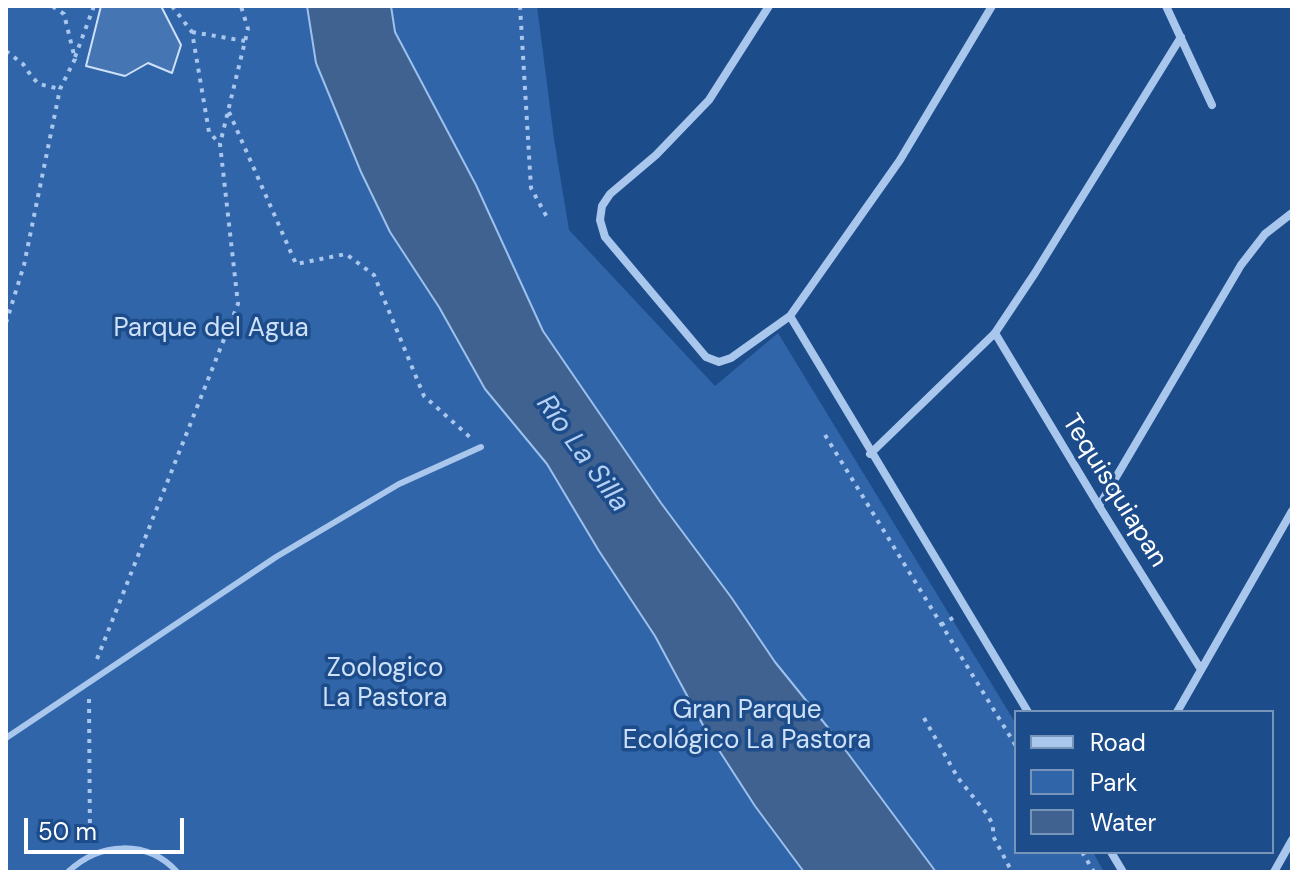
<!DOCTYPE html>
<html>
<head>
<meta charset="utf-8">
<style>
	body { margin:0 }
	#map { position:relative; width:1298px; height:878px; overflow:hidden; background:#1d4c8b; font-family:"DM Sans",sans-serif }
	canvas { display:block }
	.frame { position:absolute; inset:0; border:8px solid #fff; pointer-events:none }
	.legend { position:absolute; left:1014px; top:710px; width:260px; height:144px; box-sizing:border-box; background:#1d4c8b; border:2px solid #7794b9; margin:0; padding:10px 14px; list-style:none; font-size:24px; color:#fff }
	.legend li { display:flex; align-items:center; gap:16px; height:40px }
	.legend b { width:40px; border:2px solid #7794b9 }
	.scale { position:absolute; left:24px; top:818px; width:160px; height:36px; box-sizing:border-box; border:4px solid #fff; border-top:0; padding-left:10px; font-size:24px; line-height:28px; white-space:nowrap; color:#fff; -webkit-text-stroke:6px #1d4c8b; paint-order:stroke }
</style>
</head>
<body>
<div id="map">
<canvas width="1298" height="878"></canvas>
<div class="frame"></div>
<ul class="legend">
<li><b style="height:10px;background:#a9c6ec"></b>Road</li>
<li><b style="height:22px;background:#3065a9"></b>Park</li>
<li><b style="height:22px;background:#406290"></b>Water</li>
</ul>
<div class="scale">50 m</div>
</div>
<script>
const c = document.querySelector('canvas').getContext('2d');
c.lineJoin = 'round';
function fill(path, color) {
  c.fillStyle = color;
  c.fill(path, 'evenodd');
}
function trace(path, color, width, dash) {
  c.strokeStyle = color;
  c.lineWidth = width;
  c.lineCap = dash ? 'butt' : 'round';
  c.setLineDash(dash || []);
  c.stroke(path);
}
function write(font, color, halo, rows, align = 'center') {
  c.font = font + ' "DM Sans",sans-serif';
  c.lineWidth = 7;
  c.setLineDash([]);
  c.textBaseline = 'middle';
  c.strokeStyle = halo;
  c.fillStyle = color;
  for (const [text, x, y, turn = 0] of rows) {
    c.save();
    c.translate(x, y);
    c.rotate((+turn || 0) * Math.PI / 180);
    c.textAlign = isNaN(turn) ? turn : align;
    if (halo) c.strokeText(text, 0, 0);
    c.fillText(text, 0, 0);
    c.restore();
  }
}
const green = new Path2D(`
	M6,6H537L554,139L569,230L715,386L778,333L1016,724V852H1093L1104,872H6Z`);
const water = new Path2D(`
	M307,6H391L395,32L476,185L543,331L661,503L731,597L775,662L838,740L936,872H804L755,806L704,727L655,636L599,551L547,464L485,389L439,307L390,232L361,172L316,63Z`);
const building = new Path2D(`
	M101,6H161L181,45L172,73L148,63L125,76L86,66Z`);
const path = new Path2D(`
	M172,6L192,32L209,132L219,143
	M520,6L531,188L549,221
	M192,32L245,41
	M6,51L23,64L32,77L39,84L60,89
	M75,57L94,6
	M229,112L296,264L346,254L374,275L424,396L472,439
	M6,323L24,265L60,89L75,59L64,14L52,6
	M825,435L1016,746
	M941,625L956,616
	M97,659L238,304L220,144L248,29L241,6
	M89,699L90,842
	M924,718L958,778L987,814L993,825V836L1012,872
	M1082,852L1094,872`);
const service = new Path2D(`
	M6,738L276,557L399,484L481,447
	M68,872C99,842 147,839 177,872`);
const minor = new Path2D(`
	M769,6L709,100L656,155L610,194L602,206L600,220L605,237L706,357L719,362L731,358L790,316L900,160L992,6
	M1166,6L1212,105
	M790,316L1028,712
	M995,333L1099,506L1200,668
	M870,454L995,333L1035,273L1181,37
	M1099,506L1241,265L1265,234L1292,213
	M1177,712L1292,511
	M1111,852L1123,872
	M1274,872L1292,840`);
const parkNames = [
	["Parque del Agua",211,329],
	["Zoologico",385,669],
	["La Pastora",385,699],
	["Gran Parque",747,711],
	["Ecológico La Pastora",747,741]
];
const streetNames = [
	["Tequisquiapan",1114,491,58]
];
const waterNames = [
	["Río La Silla",582,454,54]
];
fill(green, '#3065a9');
fill(water, '#406290');
trace(water, '#9cc1ee', 2);
fill(building, '#4575b3');
trace(building, '#cee1f9', 2);
trace(path, '#a9c6ec', 4, [4, 6]);
trace(service, '#a9c6ec', 6);
trace(minor, '#a9c6ec', 8);
write('26px', '#cee1f9', '#1d4c8b', parkNames);
write('26px', '#fff', '#1d4c8b', streetNames);
write('italic 28px', '#b5d0f3', '#1d4c8b', waterNames);
</script>
</body>
</html>
